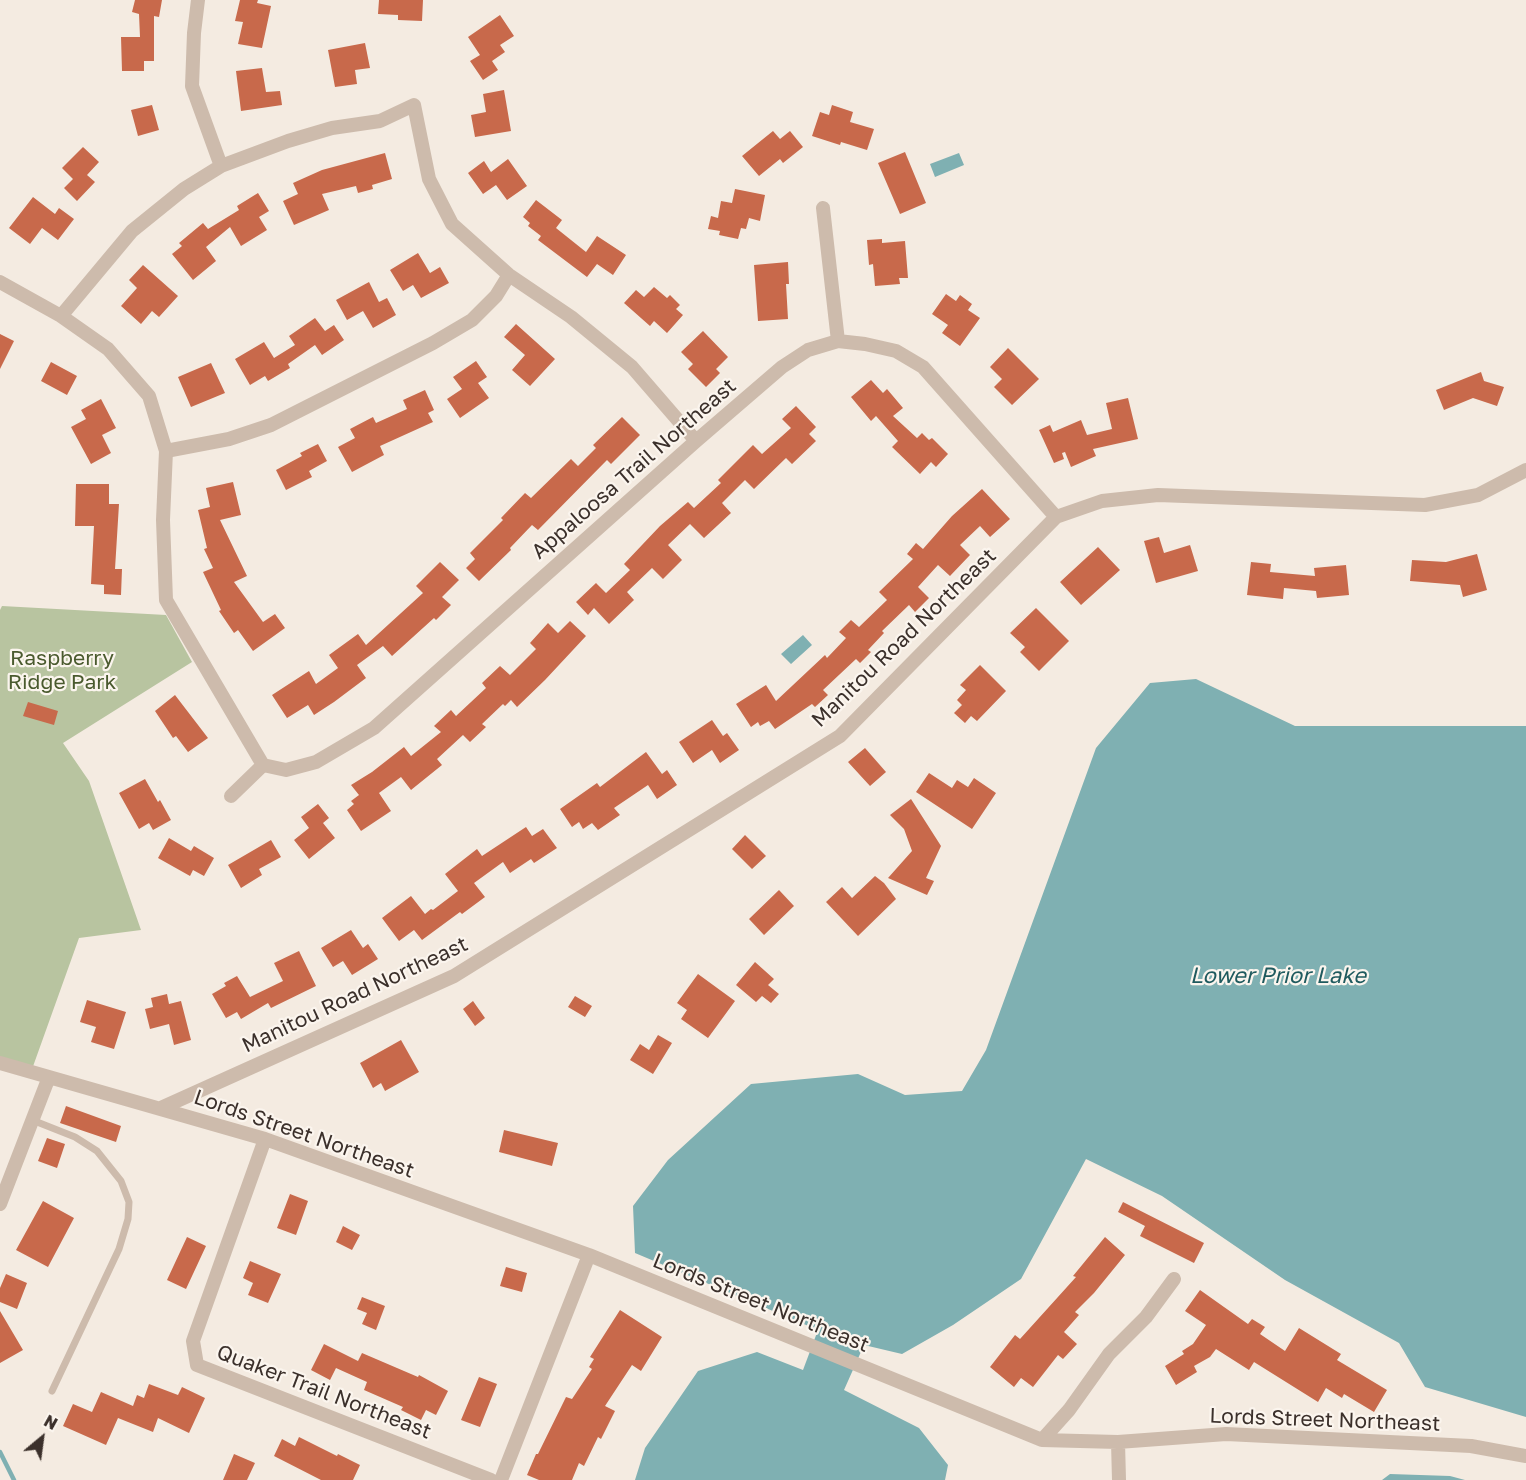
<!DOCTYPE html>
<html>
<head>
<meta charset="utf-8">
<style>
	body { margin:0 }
	#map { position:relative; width:1526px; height:1480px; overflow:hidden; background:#f4ebe1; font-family:"Golos Text",sans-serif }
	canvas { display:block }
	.north { position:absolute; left:12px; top:1408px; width:60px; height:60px; -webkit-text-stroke:4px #fbf5ee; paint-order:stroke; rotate:29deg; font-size:16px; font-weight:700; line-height:24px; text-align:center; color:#3b302b }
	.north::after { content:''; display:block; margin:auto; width:21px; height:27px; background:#3b302b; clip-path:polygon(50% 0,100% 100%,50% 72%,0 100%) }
</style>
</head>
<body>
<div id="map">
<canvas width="1526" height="1480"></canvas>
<div class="north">N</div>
</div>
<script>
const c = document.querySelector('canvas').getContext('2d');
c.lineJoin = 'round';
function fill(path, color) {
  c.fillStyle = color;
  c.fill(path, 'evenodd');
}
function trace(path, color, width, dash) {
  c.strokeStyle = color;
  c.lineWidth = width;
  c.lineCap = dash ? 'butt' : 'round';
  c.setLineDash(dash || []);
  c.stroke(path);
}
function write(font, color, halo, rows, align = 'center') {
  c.font = font + ' "Golos Text",sans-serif';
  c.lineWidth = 4.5;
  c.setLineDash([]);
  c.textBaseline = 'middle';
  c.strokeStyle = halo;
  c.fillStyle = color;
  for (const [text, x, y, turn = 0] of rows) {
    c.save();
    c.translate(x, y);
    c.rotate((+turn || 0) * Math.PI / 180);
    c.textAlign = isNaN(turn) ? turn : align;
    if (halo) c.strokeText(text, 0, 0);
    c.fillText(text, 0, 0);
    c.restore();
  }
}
const green = new Path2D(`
	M2,606L166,615L192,662L63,743L89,781L141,930L79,938L31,1072L0,1062V610Z`);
const water = new Path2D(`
	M959,153L964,165L935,177L930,164Z
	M803,635L812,645L791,664L781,654Z
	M1196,679L1295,726H1526V1417L1425,1387L1399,1343L1285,1280L1162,1196L1086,1159L1021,1279L953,1325L902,1354L864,1345L844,1390L919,1428L948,1465L945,1480H635L645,1448L698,1371L757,1352L803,1370L818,1330L635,1253L633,1206L668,1160L751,1084L858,1074L905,1095L962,1091L986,1050L1096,748L1150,683Z
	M1390,1474L1450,1476L1465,1480H1382Z`);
const stream = new Path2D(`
	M0,1452L14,1480`);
const building = new Path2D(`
	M135,0H162L159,17L154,16V61H144V71H122L121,37H140L139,14L132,12Z
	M240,0H258L257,3L271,6L262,48L238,44L243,22L235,21Z
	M379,0H423L422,21L398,20V15L378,14Z
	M500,15L514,36L500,45L505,52L492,61L498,70L483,80L470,61L480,55L468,37Z
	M365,43L370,68L355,70L357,84L335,87L328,50Z
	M262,68L266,92L280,91L282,105L241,111L236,71Z
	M504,90L511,131L475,137L471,115L486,112L483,94Z
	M152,105L159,130L138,136L131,110Z
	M832,105L853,112L850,122L874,129L867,150L841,142L840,145L812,136L820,112L829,115Z
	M773,131L780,139L790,131L803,147L783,163L780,159L759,176L742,156Z
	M83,147L99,162L87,175L95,182L77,201L64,188L73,179L62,168Z
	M905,152L926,203L900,214L878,163Z
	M385,153L392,179L372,185L373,189L358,193L356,186L322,194L329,210L294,225L283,201L298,194L293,183L322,170Z
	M508,159L527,186L507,200L496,185L483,194L468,173L484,161L491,172Z
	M735,189L765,195L760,221L749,218L746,229L741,228L738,239L719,235L720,231L708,229L711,216L718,218L721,201L732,203Z
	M258,193L269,211L259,217L267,230L241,246L230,227L206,247L216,261L193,280L172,254L182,246L179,243L203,223L208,229L239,210L237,206Z
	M33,197L55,214L59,208L74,219L58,240L42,228L30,244L9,228Z
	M536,200L562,220L556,228L586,252L597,236L626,255L613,275L597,264L587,277L538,240L541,236L528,226L530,223L523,217Z
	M882,239V243L905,241L908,278H899L900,284L875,286L873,264L869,265L867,240Z
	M418,253L430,273L440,267L449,283L421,298L413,285L403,291L390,270Z
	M788,262L789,284H786L788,319L758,321L754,265Z
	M143,265L178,296L159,317L152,311L141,324L121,306L137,288L129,280Z
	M369,282L379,302L387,298L396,315L373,328L363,311L347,320L336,300Z
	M654,287L667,298L670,295L680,305L676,309L683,315L667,333L654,321L650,326L624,303L636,290L644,297Z
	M946,294L956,301L960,295L972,304L968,310L980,318L960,346L942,333L948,325L932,314Z
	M315,318L325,331L334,325L344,340L322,355L315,345L288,364L290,368L268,381L265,376L250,385L235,359L264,342L274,358L295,345L289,336Z
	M516,324L555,359L530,386L512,370L525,355L504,337Z
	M703,331L728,357L716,369L720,373L706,387L688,369L693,364L681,352Z
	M0,334L14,341L0,369Z
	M1008,348L1039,379L1012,405L994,387L1002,379L990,367Z
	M476,361L487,377L478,383L489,398L460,418L447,399L462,389L453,377Z
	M51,362L77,376L67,395L41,381Z
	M211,363L225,393L191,407L178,377Z
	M1481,372L1484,381L1504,387L1497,406L1473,398L1444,410L1436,390Z
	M871,380L883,393L887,389L903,408L893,416L917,438L922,433L929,440L932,438L948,454L936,467L931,462L920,474L892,447L898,441L876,416L871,421L851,397Z
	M425,390L434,410L428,413L433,422L380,446L384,455L352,472L338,447L355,438L350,429L373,417L376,423L407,409L403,400Z
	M1128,398L1138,439L1093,449L1096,456L1071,467L1065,452L1062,453L1064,459L1054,463L1039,430L1050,425L1053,432L1081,420L1087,435L1112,429L1106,403Z
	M101,399L116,428L102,435L111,453L91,464L71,427L86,419L81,410Z
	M796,406L816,427L809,434L816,441L792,464L786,458L754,489L745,480L722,503L731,513L704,538L690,524L668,545L682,560L663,579L652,568L627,592L634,600L609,624L594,608L588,615L576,602L596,583L606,593L630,570L624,564L660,526L688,502L694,508L721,483L718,480L753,445L762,454L791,428L782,419Z
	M622,417L640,435L611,464L607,460L538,530L532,525L510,548L511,550L479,581L466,568L475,559L470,553L503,520L501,518L525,493L531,498L571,459L578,466L596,448L593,445Z
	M318,444L327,461L309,471L312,477L286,490L276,470L302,456L300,453Z
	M233,482L241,515L220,520L247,576L234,582L263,622L275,614L285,628L253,651L238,630L234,633L219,611L221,610L203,572L213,568L204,549L207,548L198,510L210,507L206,488Z
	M76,484H109V504H119L115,569H122L121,595L104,594V585L91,584L94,526H75Z
	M982,489L1010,519L990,537L980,526L960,545L970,555L950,576L938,565L918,587L929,598L915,612L909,605L882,631L884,633L868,650L871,652L860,663L856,659L823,690L828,695L815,707L812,704L775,729L769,721L760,726L758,722L751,727L736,704L766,685L776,701L825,655L827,658L846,638L839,632L851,620L859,627L887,600L879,592L913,559L907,554L916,543L923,549L952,516Z
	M1159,537L1164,553L1190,545L1198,571L1156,583L1144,541Z
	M1098,547L1120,570L1081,605L1060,582Z
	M1477,554L1487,590L1463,597L1460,585L1410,581L1412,560L1446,562Z
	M440,562L459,580L442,597L451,605L436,620L434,618L392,656L383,646L357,665L366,678L334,702L314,715L308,705L287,718L272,695L309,671L316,684L338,668L329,655L358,634L366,645L423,593L416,586Z
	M1251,562L1271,564L1270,572L1315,576L1314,568L1346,565L1349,595L1317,598L1316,591L1284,588L1283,599L1247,595Z
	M1036,608L1069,641L1039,671L1020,652L1025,647L1010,633Z
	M570,621L586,636L545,680L517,707L511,700L505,706L503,704L482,724L486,727L470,742L463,735L437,759L442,765L411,790L401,777L379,793L391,811L361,831L347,810L354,804L351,801L359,795L351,785L372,772L404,747L411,756L441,732L434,726L451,710L456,716L486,688L482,683L500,666L510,675L536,649L530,643L548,623L558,633Z
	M980,665L1006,691L977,721L971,716L965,723L954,713L962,705L957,700L966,690L960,685Z
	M175,695L208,738L188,752L176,736L173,738L155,711Z
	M28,702L58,711L54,725L23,716Z
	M712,720L723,736L727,733L739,750L720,763L712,750L693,763L679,742Z
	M865,748L886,772L870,786L848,762Z
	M646,752L662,774L667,770L677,785L657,799L648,785L614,808L620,815L598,830L592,823L583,829L579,822L572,827L560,809L597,783L600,787Z
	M929,773L952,788L957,780L968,787L974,778L996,793L972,829L916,792Z
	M145,779L158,802L160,800L171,820L153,830L149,823L139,829L119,793Z
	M911,799L941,846L926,878L934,881L927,895L888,878L912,851L904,829L890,815Z
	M318,804L329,818L323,823L335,838L309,859L294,840L309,828L301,817Z
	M526,827L532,836L543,829L557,848L534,863L531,859L510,873L503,862L474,883L485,897L462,914L460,912L422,940L414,930L399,941L382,918L411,896L425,914L431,909L433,910L458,891L445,874L477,849L482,856Z
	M745,835L766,856L752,869L732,849Z
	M169,838L191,851L194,846L214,858L204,876L193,870L190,876L158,858Z
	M271,840L281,857L259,869L262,875L241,888L228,865Z
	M875,876L884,883L896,899L858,936L826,902L842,887L852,898Z
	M779,890L794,906L764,935L749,919Z
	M351,930L363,948L368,944L378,959L352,975L343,961L333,967L321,948Z
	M299,951L316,986L271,1008L268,1003L241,1019L237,1012L226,1018L212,994L226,986L224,983L237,976L250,997L283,981L274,963Z
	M755,962L774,979L768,985L779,994L771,1003L762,996L756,1002L736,985Z
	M698,974L735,1001L708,1038L681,1019L687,1010L677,1003Z
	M167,994L169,1004L181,1001L191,1040L174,1045L169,1024L150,1029L145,1009L153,1007L151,998Z
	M575,996L592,1006L585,1017L568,1007Z
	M87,1000L126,1012L114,1049L91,1042L96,1027L80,1022Z
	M473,1001L485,1018L475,1026L463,1009Z
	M658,1035L672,1043L653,1074L630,1060L640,1044L649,1050Z
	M401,1040L419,1072L385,1091L381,1083L373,1088L360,1063Z
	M66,1106L121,1126L116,1142L60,1123Z
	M504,1130L558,1143L552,1166L499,1152Z
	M47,1138L65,1144L57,1168L38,1161Z
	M290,1194L308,1201L296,1235L277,1228Z
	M43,1201L74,1218L48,1267L16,1250Z
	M1123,1202L1204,1243L1194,1263L1140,1236L1145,1226L1118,1212Z
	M343,1226L360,1235L352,1250L336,1242Z
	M187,1237L206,1246L186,1289L167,1280Z
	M1105,1237L1125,1255L1094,1293L1075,1312L1079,1315L1064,1332L1077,1344L1063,1359L1058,1355L1033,1387L1021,1378L1014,1387L990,1367L1015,1335L1020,1339L1076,1277L1073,1276Z
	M250,1261L281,1274L268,1303L248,1295L253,1283L243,1278Z
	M506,1267L527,1273L522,1292L500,1286Z
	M6,1274L27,1283L17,1309L0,1302V1288Z
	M1200,1290L1248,1324L1252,1319L1265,1327L1260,1334L1285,1351L1299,1328L1341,1354L1337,1360L1387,1390L1374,1412L1344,1394L1342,1398L1326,1388L1318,1402L1254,1362L1249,1370L1216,1349L1210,1357L1194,1366L1197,1372L1176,1385L1165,1366L1184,1354L1182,1351L1193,1344L1206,1325L1185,1311Z
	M362,1297L385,1306L376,1330L362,1324L367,1313L357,1309Z
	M620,1310L662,1337L641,1371L632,1365L605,1406L615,1411L601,1439L598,1437L584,1466L579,1463L572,1480H539L527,1475L536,1454H538L566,1397L572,1399L592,1369L589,1367L594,1359L590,1357Z
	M0,1311L23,1350L0,1363Z
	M324,1344L358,1361L362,1353L418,1377L419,1375L448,1391L436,1415L426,1410L421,1420L401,1410L403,1407L364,1390L367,1382L336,1368L330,1380L311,1370Z
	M479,1377L497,1384L480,1427L461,1420Z
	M149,1384L178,1395L182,1387L205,1398L189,1433L158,1418L153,1432L118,1418L106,1445L63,1426L73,1404L92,1412L101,1392L133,1406L137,1395L144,1398Z
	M299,1437L337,1456L338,1454L360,1465L353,1480H321L274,1456L282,1439L295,1446Z
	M234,1454L255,1463L247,1480H223Z`);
const service = new Path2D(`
	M32,1120L75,1137L97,1151L121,1181L129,1202L128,1219L119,1249L52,1391`);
const minor = new Path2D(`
	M198,0L194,33L192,86L221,166
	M823,208L838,341
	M0,282L61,316L108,349L149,396L166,451L163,520L166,600L263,765
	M61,316L132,231L184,189L221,166L288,141L332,128L380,121L414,105L429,179L452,224L509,275L571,317L632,367L696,441
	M166,451L229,439L271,425L433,343L472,320L496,296L509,275
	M231,796L263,765L286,770L316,762L374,728L696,441L782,367L808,350L838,341L865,344L896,351L923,367L1056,517
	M0,1063L265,1139L589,1255L1042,1440L1118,1442L1226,1434L1471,1446L1526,1456
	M161,1108L454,976L840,736L1056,517L1102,501L1158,495L1425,505L1478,495L1526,470
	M265,1139L193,1341L197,1365L491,1480
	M0,1204L49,1077
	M1042,1440L1069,1410L1109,1354L1146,1317L1174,1279
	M1118,1442L1119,1480
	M501,1480L589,1255`);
const streetNames = [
	["Appaloosa Trail Northeast",634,469,-41],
	["Manitou Road Northeast",904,638,-44],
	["Manitou Road Northeast",355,995,-25],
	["Lords Street Northeast",304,1134,19],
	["Lords Street Northeast",761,1303,22],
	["Quaker Trail Northeast",324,1392,21],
	["Lords Street Northeast",1325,1420,2]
];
const parkNames = [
	["Raspberry",62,658],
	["Ridge Park",62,682]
];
const waterNames = [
	["Lower Prior Lake",1278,976]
];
fill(green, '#b8c4a0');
fill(water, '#7fb0b2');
trace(stream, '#7fb0b2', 4.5);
fill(building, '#c8694b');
trace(service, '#cdbbac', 7);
trace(minor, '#cdbbac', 14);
write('21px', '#3b302b', '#fbf5ee', streetNames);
write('21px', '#4a5a2e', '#fbf5ee', parkNames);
write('italic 22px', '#1f5a5e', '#fbf5ee', waterNames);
</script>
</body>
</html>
